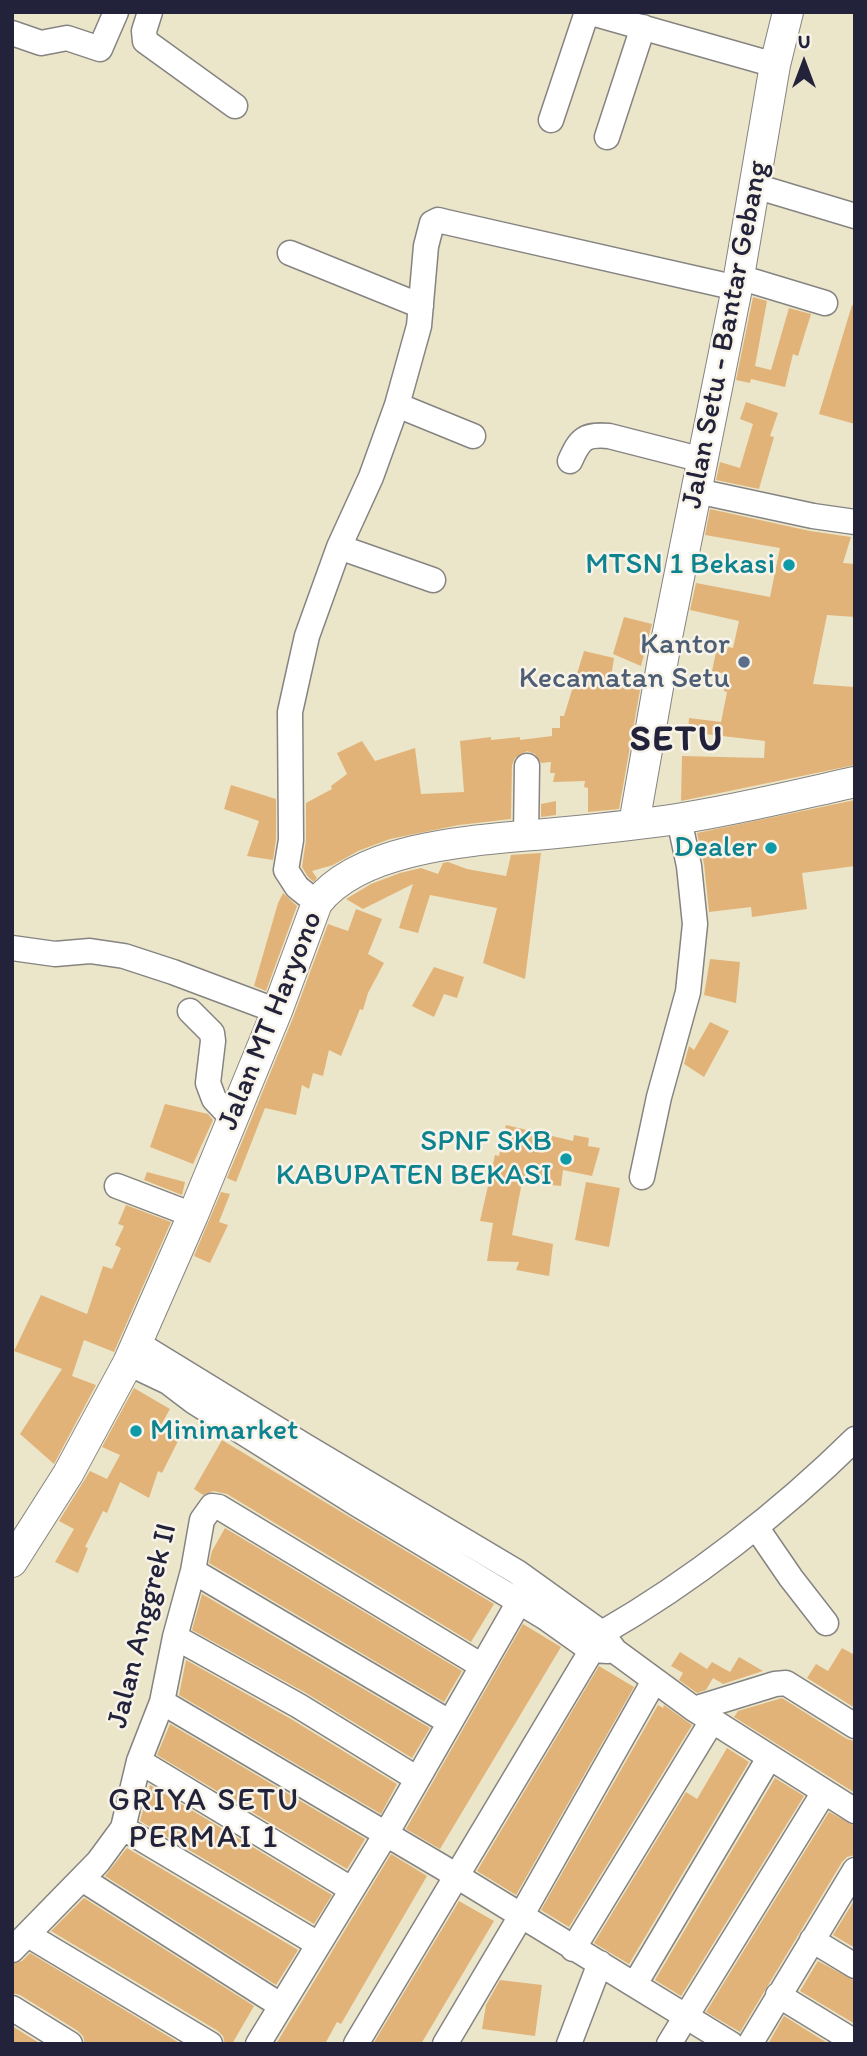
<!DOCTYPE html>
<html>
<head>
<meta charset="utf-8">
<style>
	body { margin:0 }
	#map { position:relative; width:867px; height:2056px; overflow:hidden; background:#ebe6c9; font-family:Itim,sans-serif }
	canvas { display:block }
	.frame { position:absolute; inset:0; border:14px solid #22223b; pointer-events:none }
	.north { position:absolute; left:769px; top:28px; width:70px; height:70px; -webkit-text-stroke:5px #f7f3e8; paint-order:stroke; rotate:0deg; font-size:19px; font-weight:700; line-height:28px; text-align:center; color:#22223b }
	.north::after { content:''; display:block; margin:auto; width:24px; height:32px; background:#22223b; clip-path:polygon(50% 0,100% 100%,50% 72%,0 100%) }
</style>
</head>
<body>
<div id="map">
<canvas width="867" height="2056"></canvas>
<div class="frame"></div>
<div class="north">U</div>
</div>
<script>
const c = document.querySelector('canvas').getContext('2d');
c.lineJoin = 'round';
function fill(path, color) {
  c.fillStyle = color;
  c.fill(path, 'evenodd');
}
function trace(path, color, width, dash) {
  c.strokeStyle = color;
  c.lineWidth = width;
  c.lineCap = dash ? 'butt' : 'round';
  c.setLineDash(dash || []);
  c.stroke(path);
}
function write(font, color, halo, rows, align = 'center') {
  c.font = font + ' Itim,sans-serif';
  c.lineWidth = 5;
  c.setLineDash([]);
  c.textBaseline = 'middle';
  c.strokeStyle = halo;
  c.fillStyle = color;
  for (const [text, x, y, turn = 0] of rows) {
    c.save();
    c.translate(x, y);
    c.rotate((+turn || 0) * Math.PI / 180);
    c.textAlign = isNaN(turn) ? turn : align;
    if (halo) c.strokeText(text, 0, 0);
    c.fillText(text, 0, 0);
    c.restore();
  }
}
const building = new Path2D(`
	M753,297L767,301L755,366L771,370L789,308L811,314L798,356L793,354L785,387L751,379L750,383L736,380Z
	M852,305L855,306V424L819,414Z
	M746,402L778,413L770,436L774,437L759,489L716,480L720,462L740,468L753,424L740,419Z
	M710,509L810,531L851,537L843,563L855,564V617L827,615L813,684L855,687V765L681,801L682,756L764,758L765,741L688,732L689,718L721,722L727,692L724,691L726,679H721L722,673L712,671L716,652L726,654L728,647L733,648L739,621L690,610L696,583L770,597L780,548L705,535Z
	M624,617L652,624L641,666L613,654Z
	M584,651L614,658L610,684L640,690L619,809L588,812V788L584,787L585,781L553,782L555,773H550L551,762L541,763L535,754L527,751L515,758L512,765L511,819L459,825L390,839L358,851L333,865L312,871L317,878L314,882L308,877L302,867L306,840V803L332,789L331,786L347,774L337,753L362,741L375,761L415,748L421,794L464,792L460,741L491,737V740L520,737V740L552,736V728H560V716H564Z
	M231,785L276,799V839L273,860L247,856L259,821L224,809Z
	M855,800V866L802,873L807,909L752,917L751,907L709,912L704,864L697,833Z
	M556,801V815L541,817V804Z
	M541,853L525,979L483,963L497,908L430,895L418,933L399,928L413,884L363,909L346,899L371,884L400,873L421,868L438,874L443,863L448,862L467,869L506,876L511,855Z
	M283,893L297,906L266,991L254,986L278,903Z
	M356,909L382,919L368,954L384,963L368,993L363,1010L360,1009L341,1056L329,1050L323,1076L313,1073L309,1089L302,1085L296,1115L265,1108L236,1182L227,1178L293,1018L328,924L348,931Z
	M710,959L740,962L736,1003L704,995Z
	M434,967L464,977L457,998L444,994L434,1017L412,1006Z
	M710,1022L729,1031L704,1077L684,1064L689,1046L694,1050Z
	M165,1104L208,1114L213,1120L193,1164L150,1147Z
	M506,1125L573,1141L574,1135L589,1138L588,1146L600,1148L592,1176L563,1170L561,1186L522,1182L512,1235L553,1244L549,1276L516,1270L519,1262L487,1261L493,1223L480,1221L495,1155L499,1156Z
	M147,1172L185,1182L182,1195L144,1180Z
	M586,1182L620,1188L609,1247L575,1240Z
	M221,1192L230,1194L219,1222L228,1225L210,1263L194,1256Z
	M126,1205L171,1222L114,1352L84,1340L72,1376L96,1385L54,1464L20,1434L62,1369L14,1351L41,1295L87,1314L103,1266L112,1269L121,1248L115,1245L124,1226L118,1224Z
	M134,1388L170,1409L161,1425L180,1437L162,1473L158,1471L149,1498L120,1482L107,1513L103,1511L85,1547L88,1548L78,1573L55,1562L74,1529L59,1521L90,1471L107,1479L120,1455L102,1447Z
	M222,1440L494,1604L471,1642L227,1494L213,1491L203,1495L194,1489Z
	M225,1528L462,1671L444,1702L209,1563L212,1551Z
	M202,1594L430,1728L412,1758L306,1693L192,1630Z
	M523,1624L561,1647L440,1849L406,1829Z
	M842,1648L855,1655V1708L807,1678L816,1664L828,1671Z
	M680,1652L707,1669L712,1662L730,1672L739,1657L763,1671L723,1684L713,1678L706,1690L697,1693L679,1680L683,1673L671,1666Z
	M186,1660L291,1719L397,1784L381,1814L179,1695Z
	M599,1666L634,1687L516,1895L477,1871Z
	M782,1698L847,1739L855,1741V1793L734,1717L738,1711Z
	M658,1705L663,1708L664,1705L692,1725L569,1927L541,1910Z
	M170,1724L365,1839L347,1869L157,1755Z
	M727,1748L749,1762L629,1964L594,1943L686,1792L697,1799Z
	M775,1778L804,1796L681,1996L655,1980Z
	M150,1785L332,1895L314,1924L140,1821Z
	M829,1812L855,1826V1855L847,1857L842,1862L740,2032L706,2012Z
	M127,1848L298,1950L276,1985L105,1876Z
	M391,1854L427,1876L341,2024L337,2022L325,2044H276Z
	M84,1898L254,2006L232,2044H225L223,2036L218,2031L51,1931Z
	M855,1899V1948L833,1935Z
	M459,1901L494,1921L437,2017L421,2044H373Z
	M30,1953L181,2044H85L83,2036L78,2031L20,1995L12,1993V1964L22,1961Z
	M818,1961L855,1981V2024L800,1991Z
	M500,1980L542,1985L535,2036L482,2029L486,2005Z
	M784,2016L829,2044H768Z
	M12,2026L41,2044H12Z`);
const minor = new Path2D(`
	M150,12L144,31L145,41L235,106
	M588,12L775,65
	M12,33L41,43L67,38L100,49L116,12
	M551,120L587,12
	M607,137L643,27
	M755,186L855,216
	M290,253L421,306
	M739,277L825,303
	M397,405L473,436
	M570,461C580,439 584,434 609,436L703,460
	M697,491L813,516L855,522
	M339,547L433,580
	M526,835L527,766
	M317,903L297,887L286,870L291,840L290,712L298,676L307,636L339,547L371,477L397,405L419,326L426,246L432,223L438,220L446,222L737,288
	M12,948L55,954L90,951L124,956L173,972L277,1011
	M190,1011L212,1033L213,1041L208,1083L214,1099L232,1118
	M642,1177L659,1097L688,992L695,924L689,866L679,819
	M117,1186L193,1215
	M137,1343L305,1446L517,1572L602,1633L615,1651L694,1709L855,1811
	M128,1363L168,1382L193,1401L357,1504L546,1618L591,1650L608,1651
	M756,1527L791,1578L826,1623
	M193,1571L449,1722
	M175,1637L299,1706L416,1778
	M162,1702L442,1867L731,2044
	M694,1709L775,1684L786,1683L855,1726
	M139,1761L351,1889
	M123,1828L318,1944
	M82,1879L280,2005
	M28,1935L210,2044
	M812,1940L855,1966
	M573,1949L712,1721
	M12,1950L98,1862L123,1828L139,1761L162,1702L175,1637L193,1571L202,1520L212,1506L219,1507L482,1666
	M635,1984L769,1758
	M778,1995L855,2042
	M12,2008L70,2044
	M258,2044L386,1834L519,1602
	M356,2044L602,1633C691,1582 782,1511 855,1439
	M445,2044L521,1916L654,1681
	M569,2044L600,1963
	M669,2044L824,1792
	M750,2044L855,1870`);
const major = new Path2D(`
	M634,824L666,642L737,288L775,65L788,12
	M12,1562L68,1474L128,1363L193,1215L277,1011L317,903C363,843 486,840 556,833C596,829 637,825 677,819C737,810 796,795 855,782`);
const markers = [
	[789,565,7,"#0f9aa8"],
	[744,662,7,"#5c6f8a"],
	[771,848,7,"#0f9aa8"],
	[566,1159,7,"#0f9aa8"],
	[136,1431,7,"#0f9aa8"]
];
const streetNames = [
	["Jalan Setu - Bantar Gebang",726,335,-79],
	["Jalan MT Haryono",271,1021,-68],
	["Jalan Anggrek II",143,1626,-76]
];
const cultureNames = [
	["MTSN 1 Bekasi",775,565],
	["Dealer",757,848],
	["SPNF SKB",552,1142],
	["KABUPATEN BEKASI",552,1176],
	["Minimarket",150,1431,"left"]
];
const serviceNames = [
	["Kantor",730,645],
	["Kecamatan Setu",730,679]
];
const neighbourhoodNames = [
	["GRIYA SETU",204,1802],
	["PERMAI 1",204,1839]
];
const districtNames = [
	["SETU",677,741]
];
fill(building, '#e2b379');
trace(minor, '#868482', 27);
trace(major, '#868482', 32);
trace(minor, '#fff', 24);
trace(major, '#fff', 30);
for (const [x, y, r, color] of markers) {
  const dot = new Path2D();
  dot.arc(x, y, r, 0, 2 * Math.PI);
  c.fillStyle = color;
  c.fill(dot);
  trace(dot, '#f7f3e8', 2.5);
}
write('30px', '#22223b', '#f7f3e8', streetNames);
write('30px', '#0d838f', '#f7f3e8', cultureNames, 'right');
write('30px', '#4e5e75', '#f7f3e8', serviceNames, 'right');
c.letterSpacing = '2px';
write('32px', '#22223b', '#f7f3e8', neighbourhoodNames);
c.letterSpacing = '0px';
c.letterSpacing = '2px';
write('bold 37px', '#22223b', '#f7f3e8', districtNames);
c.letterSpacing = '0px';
</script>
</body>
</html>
